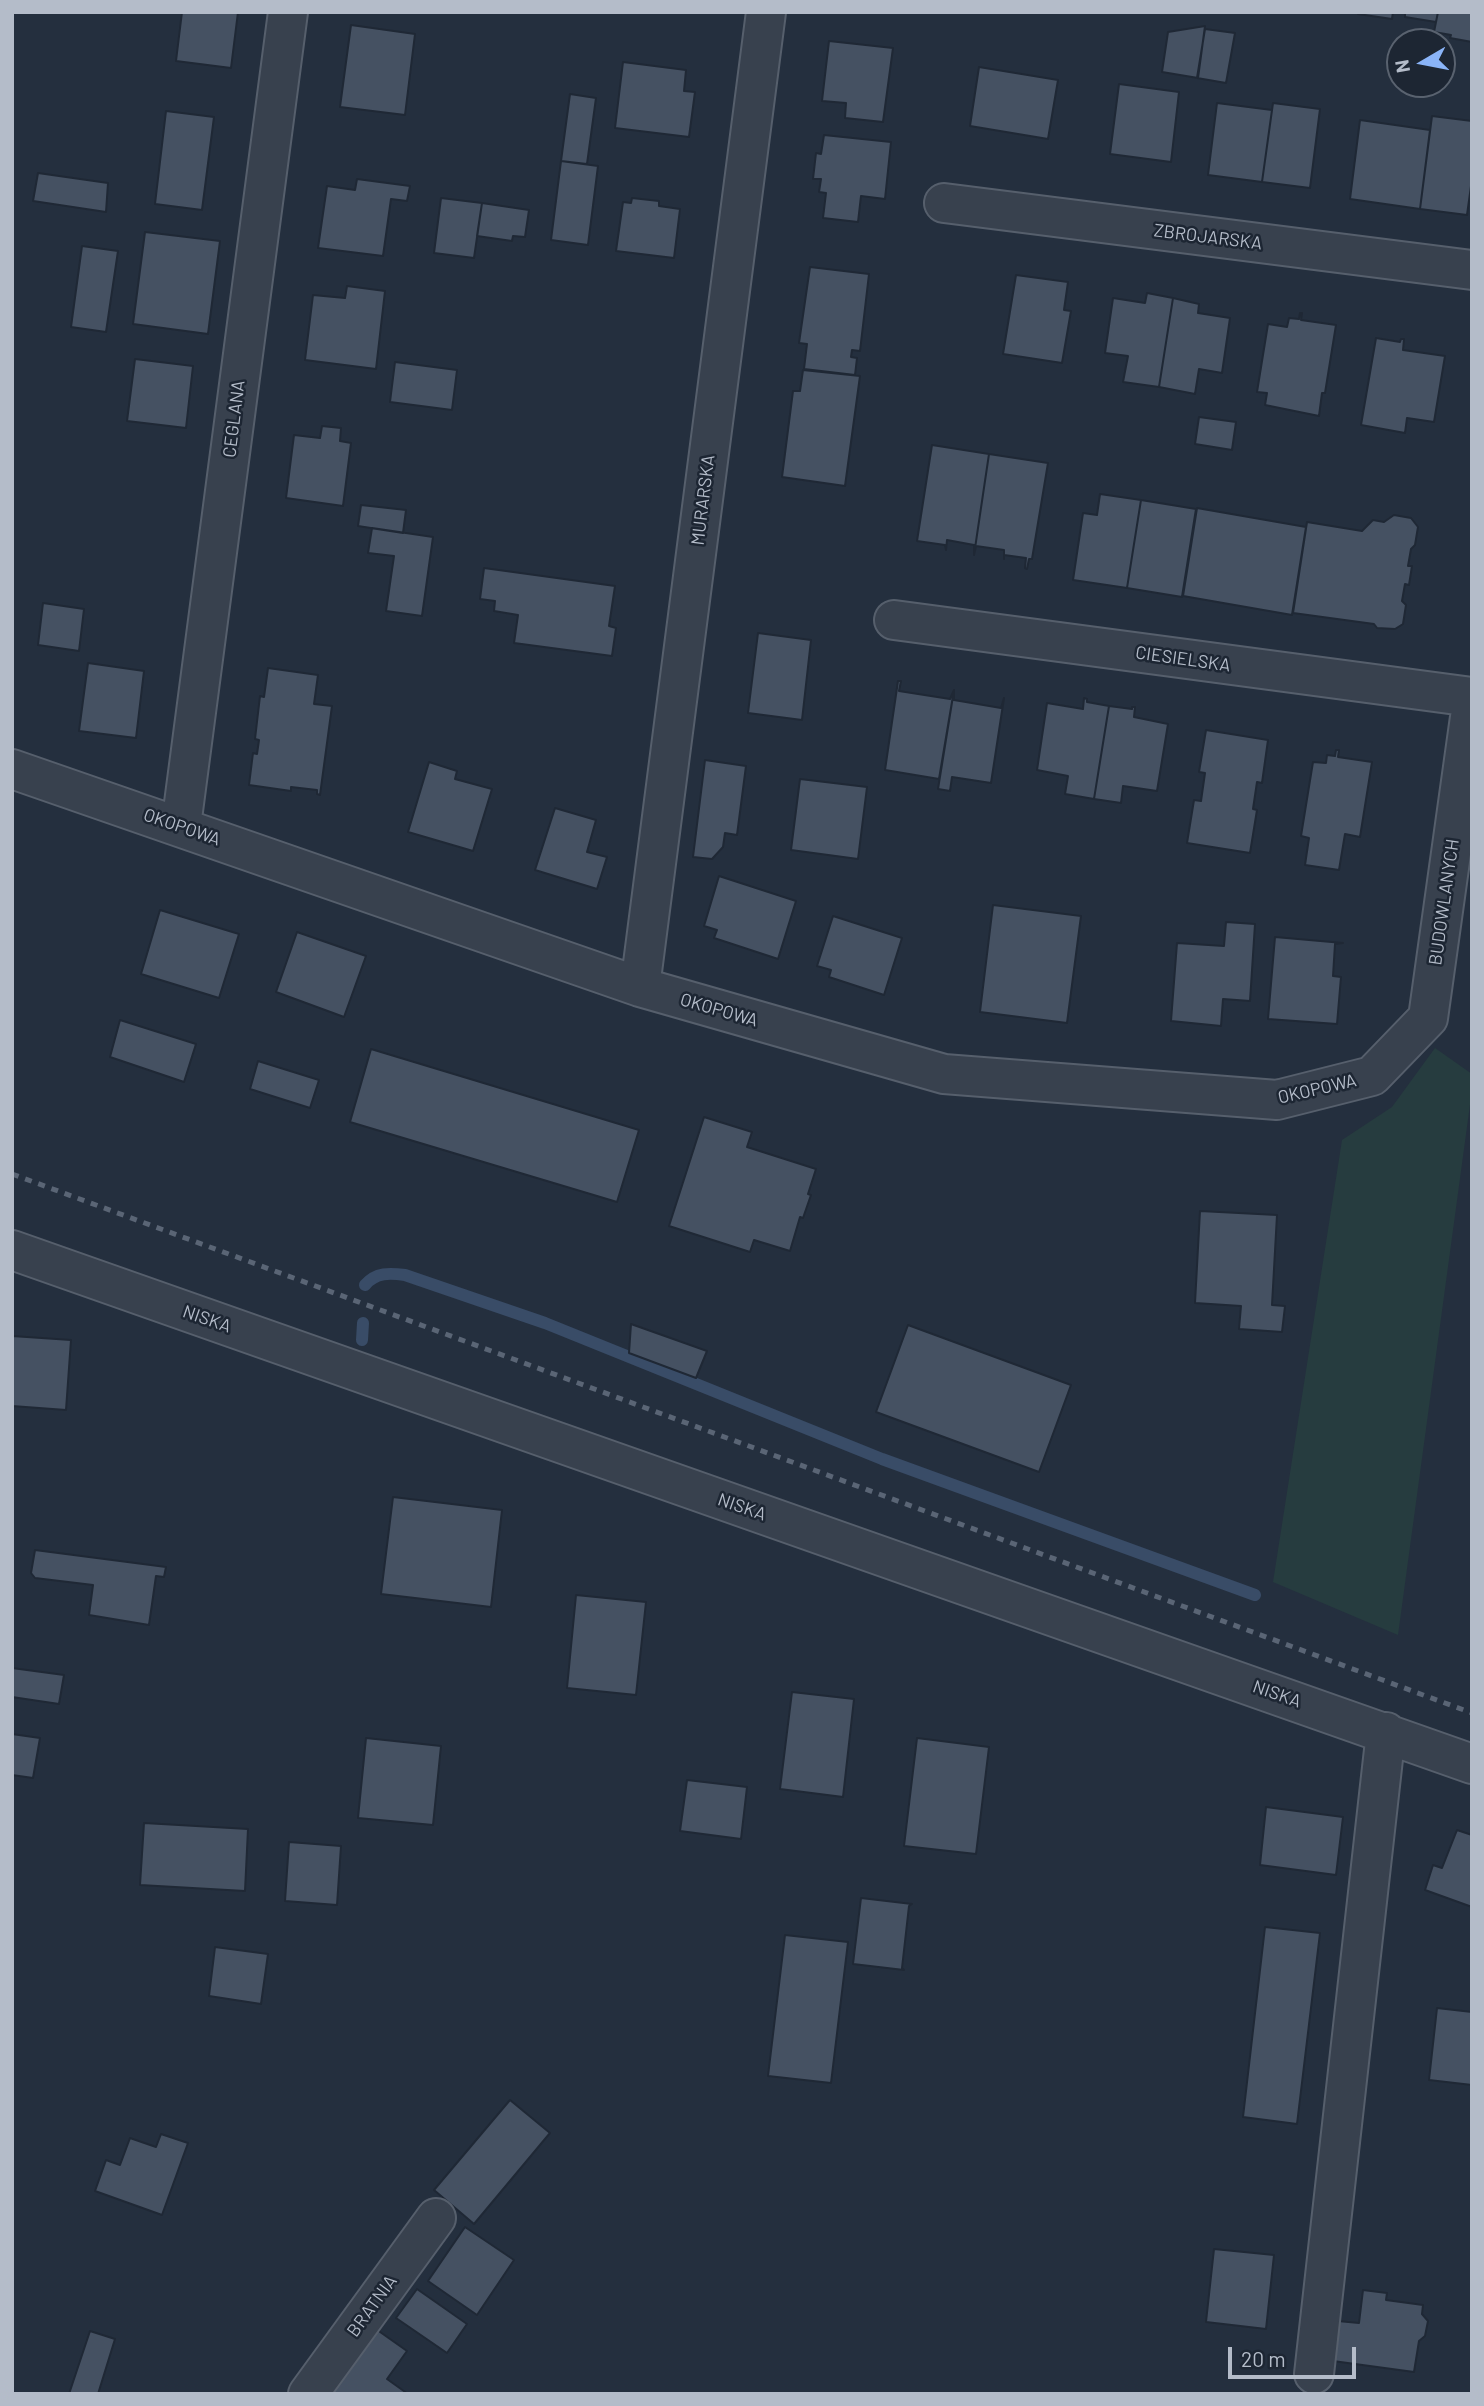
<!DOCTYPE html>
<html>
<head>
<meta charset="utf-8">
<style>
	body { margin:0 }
	#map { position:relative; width:1484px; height:2406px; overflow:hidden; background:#242f3e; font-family:Barlow,sans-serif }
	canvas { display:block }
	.frame { position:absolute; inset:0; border:14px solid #b4bcc9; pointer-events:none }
	.north { position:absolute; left:1386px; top:28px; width:70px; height:70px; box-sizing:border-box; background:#1d2633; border:2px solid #59626f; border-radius:50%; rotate:260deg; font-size:19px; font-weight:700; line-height:28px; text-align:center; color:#b4bcc9 }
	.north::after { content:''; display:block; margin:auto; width:24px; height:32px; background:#8ab4f8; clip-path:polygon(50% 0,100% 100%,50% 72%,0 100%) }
	.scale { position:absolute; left:1228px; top:2347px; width:128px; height:32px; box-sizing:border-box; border:4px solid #b4bcc9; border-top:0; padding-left:9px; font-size:21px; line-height:24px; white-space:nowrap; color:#b4bcc9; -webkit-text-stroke:5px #1d2633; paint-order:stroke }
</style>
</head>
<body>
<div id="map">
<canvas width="1484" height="2406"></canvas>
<div class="frame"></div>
<div class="north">N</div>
<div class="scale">20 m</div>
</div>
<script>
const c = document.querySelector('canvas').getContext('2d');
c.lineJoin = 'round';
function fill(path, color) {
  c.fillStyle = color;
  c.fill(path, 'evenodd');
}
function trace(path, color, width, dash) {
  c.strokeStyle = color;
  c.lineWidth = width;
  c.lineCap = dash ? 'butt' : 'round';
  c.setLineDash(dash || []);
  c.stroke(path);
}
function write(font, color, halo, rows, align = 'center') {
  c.font = font + ' Barlow,sans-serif';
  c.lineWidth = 5;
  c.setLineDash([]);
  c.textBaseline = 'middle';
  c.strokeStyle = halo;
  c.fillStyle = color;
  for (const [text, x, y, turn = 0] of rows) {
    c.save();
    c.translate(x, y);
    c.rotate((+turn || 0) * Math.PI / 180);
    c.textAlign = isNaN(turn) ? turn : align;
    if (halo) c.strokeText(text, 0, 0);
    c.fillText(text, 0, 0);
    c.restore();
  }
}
const green = new Path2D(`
	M1435,1048L1472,1074V1090L1398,1635L1273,1582L1342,1140L1392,1107Z`);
const stream = new Path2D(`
	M365,1285C376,1272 390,1273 405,1275L545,1323L882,1459L1255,1595
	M362,1340L363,1323`);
const building = new Path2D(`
	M182,12H238L231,68L176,61Z
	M1359,12H1393L1392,19L1358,14Z
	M1405,12H1438L1436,22L1405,17Z
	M1438,12H1472V42L1450,38L1451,35L1434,32Z
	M351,25L415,34L405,115L340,107Z
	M1205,26L1198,78L1162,72L1168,32Z
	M1205,29L1235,33L1226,83L1197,78Z
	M829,41L893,48L883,122L845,118L846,103L822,101Z
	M623,62L686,70L684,91L695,92L689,137L615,128Z
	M979,67L1058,80L1048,139L970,126Z
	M1119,84L1179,92L1171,162L1110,154Z
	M570,94L596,98L587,164L561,161Z
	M1217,103L1272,110L1262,182L1208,175Z
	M1273,103L1320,109L1310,188L1262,182Z
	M166,111L214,117L202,210L155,204Z
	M1432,116L1472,121V179L1467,215L1420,209Z
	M1360,120L1430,130L1420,209L1350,199Z
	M824,135L891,142L885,199L861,196L858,222L823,218L826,193L819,192L821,179H813L816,153L821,154Z
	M561,161L598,166L588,245L551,240Z
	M38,173L108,183L106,212L33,201Z
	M357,179L410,186L407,201L391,199L383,256L318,248L327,186L355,190Z
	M441,198L482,203L474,258L434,253Z
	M632,198L659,201V206L680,209L674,258L616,251L623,202L631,203Z
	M482,203L529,210L525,237L513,236L512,241L477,236Z
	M145,232L220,241L208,334L133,324Z
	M82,246L118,251L106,332L71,327Z
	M810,267L869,274L860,351L852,350L851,357L857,358L855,375L804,369L807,344L799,343Z
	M1016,275L1068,282L1064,310L1071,311L1062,363L1003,354Z
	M347,286L385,291L376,369L305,360L313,295L345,298Z
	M1147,293L1173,298L1159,387L1123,382L1128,356L1105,353L1113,298L1145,303Z
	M1173,298L1199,304L1198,313L1230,318L1222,373L1199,369L1195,394L1159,387Z
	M1300,313H1302L1301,320L1336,325L1325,393H1322L1319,416L1265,405L1267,393L1257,392L1268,324L1287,327L1289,318L1299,319Z
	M1376,338L1400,342L1401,339H1404L1403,350L1445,356L1434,422L1407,418L1405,433L1361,425Z
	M135,359L193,366L186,428L127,421Z
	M395,362L457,370L452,410L390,402Z
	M803,370L860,376L845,486L782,477L793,391H800Z
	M1199,417L1236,422L1232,450L1195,444Z
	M322,426L341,428L340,441L351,443L343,506L286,498L294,435L320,438Z
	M932,445L989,454L974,555V545L947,540L946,550L945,545L917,541Z
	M989,454L1048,463L1032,559H1029L1027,569L1025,568L1026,558L1004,555V559V550L976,546L974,555Z
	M1100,494L1141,500L1127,588L1073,580L1083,513L1097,515Z
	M1141,500L1196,509L1182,597L1127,588Z
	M361,505L406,510L403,533L358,526Z
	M1197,508L1306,527L1292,615L1183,596Z
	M1394,515L1411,518L1418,527L1415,545L1411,549L1408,566H1412L1409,585L1405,584L1402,601L1406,605L1403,624L1395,629L1377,628L1374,624L1293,613L1307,522L1362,531L1373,520L1384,522Z
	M372,528L433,537L422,616L386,611L394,556L368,553Z
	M484,568L615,586L609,626L616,628L612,656L514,643L518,615L494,611L495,601L480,599Z
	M43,603L84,609L79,651L38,645Z
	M758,633L811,640L802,720L748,713Z
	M88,663L144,671L136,738L79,731Z
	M268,668L318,675L314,704L332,706L320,795L317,794V790L291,787V791L249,785L253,753L257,754L259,740L255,739L260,696L264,697Z
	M898,681H901L899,691L950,699L954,690L939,779L885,770Z
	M954,690V700L1001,708L1004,698L991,783L952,777L950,791L938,789Z
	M1084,698L1087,699V702L1109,706L1094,799L1065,794L1068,776L1037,770L1047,703L1083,709Z
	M1109,706L1132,709V707H1135L1134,717L1168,724L1157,791L1123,786L1121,803L1094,799Z
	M1206,730L1268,740L1262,783L1257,782L1253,809L1257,810L1250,853L1187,843L1194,800L1201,801L1205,773L1199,772Z
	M1336,750H1339L1338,757L1372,762L1360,837L1345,834L1339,870L1305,865L1309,838L1301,836L1313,762L1326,763L1327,755L1335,756Z
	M705,760L746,766L737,835L725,833L723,847L712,859L693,857Z
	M429,762L457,771L455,779L492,789L473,851L408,832Z
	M800,779L867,787L858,859L791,850Z
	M555,808L596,820L587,852L607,857L597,889L535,870Z
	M719,876L796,901L778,959L714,938L717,930L704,926Z
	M993,905L1081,916L1067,1023L980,1012Z
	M160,910L239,934L219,998L141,974Z
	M833,916L902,938L884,995L829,977L831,970L817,966Z
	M1226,922L1255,924L1250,1001L1223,999L1221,1026L1171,1021L1177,943L1224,946Z
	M297,932L366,956L344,1017L276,992Z
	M1275,937L1343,943L1335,944L1333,976L1341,977L1337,1024L1268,1019Z
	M120,1020L196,1044L184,1082L110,1057Z
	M371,1049L639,1130L617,1202L350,1122Z
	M258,1061L319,1080L310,1108L250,1089Z
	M704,1117L752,1132L747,1147L816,1169L808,1194L811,1195L803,1218L800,1217L790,1251L754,1240L750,1252L669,1226Z
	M1200,1211L1277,1215L1272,1305L1285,1306L1282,1332L1239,1329L1241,1306L1195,1303Z
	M631,1324L707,1351L696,1378L629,1353Z
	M908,1325L1071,1385L1039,1472L876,1412Z
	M12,1336L71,1340L66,1410L12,1406Z
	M393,1497L502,1510L491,1607L381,1594Z
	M35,1550L166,1567L164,1577L156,1576L149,1625L89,1615L93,1585L35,1578L31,1573Z
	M576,1595L646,1602L636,1695L567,1688Z
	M12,1668L64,1675L59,1704L12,1697Z
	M792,1692L854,1699L843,1797L780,1789Z
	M12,1734L40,1738L33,1778L12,1775Z
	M366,1738L441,1746L433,1825L358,1818Z
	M917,1738L989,1747L976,1854L904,1846Z
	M687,1780L747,1787L741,1839L680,1831Z
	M1266,1807L1343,1817L1336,1875L1260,1865Z
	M144,1823L248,1829L245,1891L140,1885Z
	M1457,1830L1472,1835V1907L1425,1890L1433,1865L1442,1868Z
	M289,1842L341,1846L337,1905L285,1901Z
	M861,1898L912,1904L909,1906L902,1968L904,1970L853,1964Z
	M1265,1927L1320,1933L1297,2124L1243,2117Z
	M785,1935L848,1942L831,2083L768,2076Z
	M215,1947L268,1954L261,2004L209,1996Z
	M1437,2008L1472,2012V2085L1429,2080Z
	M510,2100L550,2133L474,2224L434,2190Z
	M161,2134L188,2143L162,2215L95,2191L106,2160L120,2165L130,2138L156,2147Z
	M465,2227L514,2260L477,2315L428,2281Z
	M1214,2249L1274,2255L1266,2329L1206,2322Z
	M417,2289L467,2324L447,2353L396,2318Z
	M1363,2290L1387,2293L1386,2300L1423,2305L1422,2314L1428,2321L1425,2336L1419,2341L1414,2372L1333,2361L1338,2321L1359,2323Z
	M373,2327L407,2351L387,2379L408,2394H326Z
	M90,2331L115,2339L98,2394H69Z`);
const street = new Path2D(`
	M944,203L1472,270
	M894,620L1472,697
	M12,769L640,987L944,1074L1277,1100L1372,1076L1428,1018L1472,703
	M181,826L288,12
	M640,987L766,12
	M12,1250L1472,1764
	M1314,2374L1386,1732
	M308,2394L436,2218`);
const rail = new Path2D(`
	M12,1174L1472,1713`);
const streetNames = [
	["ZBROJARSKA",1208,237,7],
	["CEGLANA",234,419,-83],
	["MURARSKA",703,500,-83],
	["CIESIELSKA",1183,659,8],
	["OKOPOWA",182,827,19],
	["BUDOWLANYCH",1444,902,-82],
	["OKOPOWA",719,1010,16],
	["OKOPOWA",1317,1089,-13],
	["NISKA",207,1319,19],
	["NISKA",742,1507,19],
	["NISKA",1277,1694,19],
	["BRATNIA",372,2306,-54]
];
fill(green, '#263c3f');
trace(stream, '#394c67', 12);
fill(building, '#455162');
trace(building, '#1f2835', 2);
trace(street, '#565f6c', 42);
trace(street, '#38414e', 38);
trace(rail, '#5a6575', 5, [7, 7]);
write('18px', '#b4bcc9', '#1d2633', streetNames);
</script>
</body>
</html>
